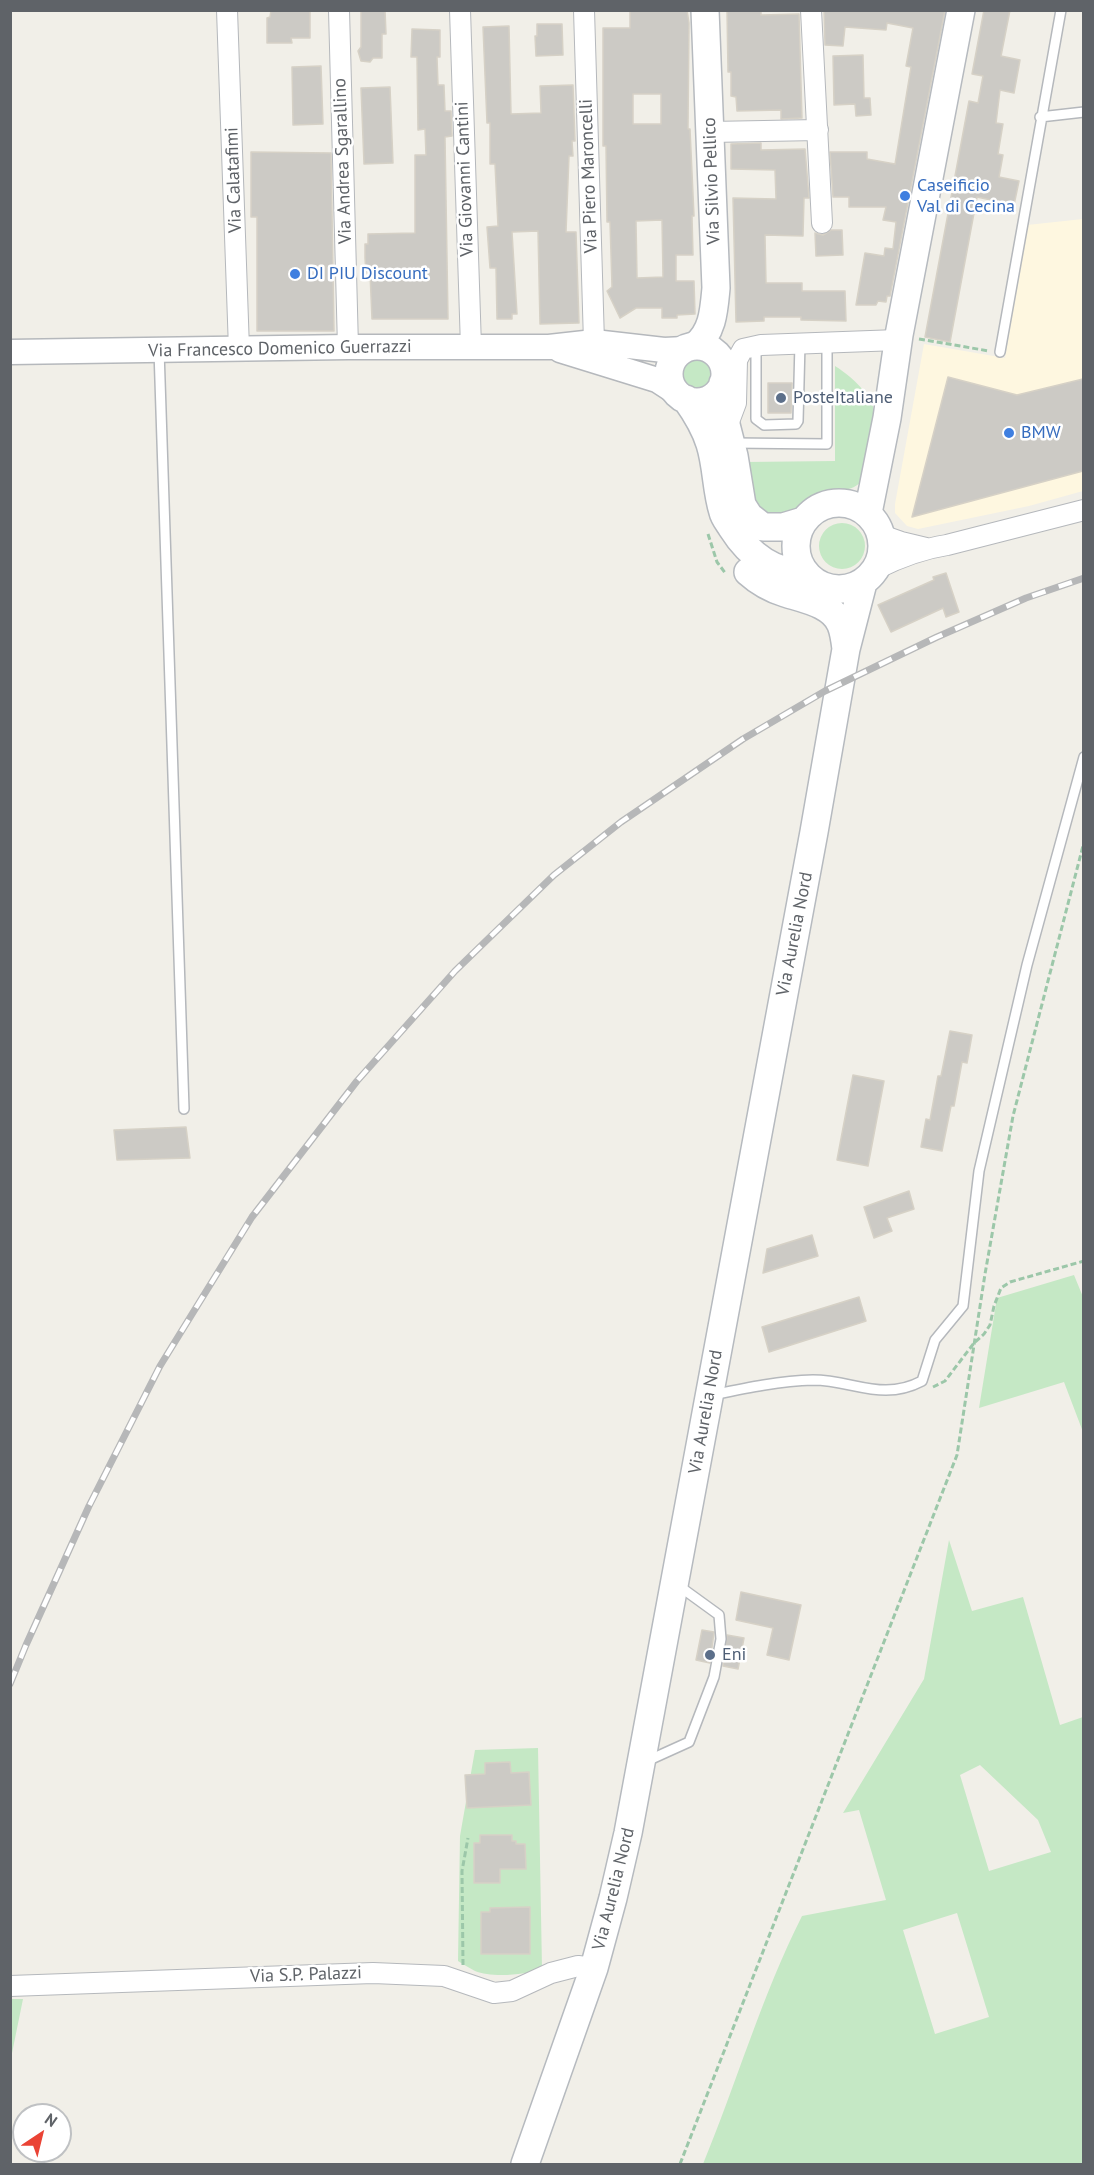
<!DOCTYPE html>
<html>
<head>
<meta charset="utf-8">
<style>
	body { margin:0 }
	#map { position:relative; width:1094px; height:2175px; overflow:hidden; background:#f1efe8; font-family:"PT Sans",sans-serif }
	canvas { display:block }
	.frame { position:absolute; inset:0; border:12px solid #5f6368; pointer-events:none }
	.north { position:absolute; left:12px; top:2103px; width:60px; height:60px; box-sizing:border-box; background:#fff; border:2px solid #bfc1c3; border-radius:50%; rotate:35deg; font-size:16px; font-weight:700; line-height:24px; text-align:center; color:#5f6368 }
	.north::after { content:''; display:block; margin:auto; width:21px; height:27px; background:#ea4335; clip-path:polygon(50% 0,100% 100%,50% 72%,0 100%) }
</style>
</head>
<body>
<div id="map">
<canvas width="1094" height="2175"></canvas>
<div class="frame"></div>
<div class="north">N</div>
</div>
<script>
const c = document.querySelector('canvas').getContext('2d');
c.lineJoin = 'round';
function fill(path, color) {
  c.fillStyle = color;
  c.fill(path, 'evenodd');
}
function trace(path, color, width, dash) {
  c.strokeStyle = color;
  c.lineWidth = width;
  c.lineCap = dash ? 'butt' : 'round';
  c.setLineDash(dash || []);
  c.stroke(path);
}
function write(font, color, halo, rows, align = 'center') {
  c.font = font + ' "PT Sans",sans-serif';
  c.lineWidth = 5;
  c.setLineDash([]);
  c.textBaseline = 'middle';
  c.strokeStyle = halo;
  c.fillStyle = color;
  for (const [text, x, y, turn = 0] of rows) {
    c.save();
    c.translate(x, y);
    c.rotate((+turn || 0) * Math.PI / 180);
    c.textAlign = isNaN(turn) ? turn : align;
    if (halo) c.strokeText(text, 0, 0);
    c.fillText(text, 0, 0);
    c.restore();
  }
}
const commercial = new Path2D(`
	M1083,219V491L1029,506L918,529L907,526L895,513V504L924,344L1005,358L1027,225Z`);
const green = new Path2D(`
	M679 374a18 18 0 1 1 36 0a18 18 0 1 1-36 0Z
	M835,366C856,379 881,403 876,431C873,448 865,465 861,482C848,494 834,489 820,495L784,518L753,511L745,462L835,461Z
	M819 546a23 23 0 1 1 46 0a23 23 0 1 1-46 0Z
	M1074,1275L1083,1297V1432L1064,1382L979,1408L997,1298Z
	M949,1540L972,1611L1023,1597L1060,1725L1083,1717V2164H703C737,2082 762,1995 802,1916L886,1900L859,1810L843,1813L924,1679ZM980,1765L1038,1820L1051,1852L989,1871L960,1775ZM957,1913L989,2017L935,2034L903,1930Z
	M538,1748L542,1969C526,1975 491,1978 475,1971C469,1968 463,1964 458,1961L460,1836L475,1750Z
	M11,1999H23L11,2058L10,1999Z`);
const building = new Path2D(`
	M271,10H310V38H291L292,43H267V18L270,17Z
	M361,10H385L386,34H382V58H373L370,62L361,61L358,51L361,47Z
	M630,10H687L689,23L688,129H690L694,216H692L693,255H676V281H694L695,314L677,315V318H662V308H636L620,318L607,291L612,287L610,222H607L606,146H603V28H630ZM633,94H661V124H633ZM662,220L663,277L637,278L636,221Z
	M727,10H761V15L799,14L802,118L781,119V110L737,111L736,97L731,96V72H728Z
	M824,10H945L890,296H887L886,302L878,301L876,305H856L865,253L884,256L885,248L893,249L896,222L883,220L886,207H849V197H833L830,152H867V159L895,164L911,67L906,66L913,28L887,23L886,30L845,27L843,46L825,45Z
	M984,10H1010L1001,56L1020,60L1014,93L1000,90L996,123L1003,124L998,154L1003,155L999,177L1019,181L1014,205L977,197L950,342L925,337L969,101L978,103L983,76L972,74Z
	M537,24H562L563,55L536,56L535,36H537Z
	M509,26L511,114L541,113L540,86L573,85L575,141H572L573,156H569L566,232H576L579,323L540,324L538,231L512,232L517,314H512V319H497L496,268H490L487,227L498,226L495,164H490V123H487L483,27Z
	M412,29L440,30V57H437L438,85H444L445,111H451L452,136L445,137L448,319H372L370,273H366L365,258V244H368V234L415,233V155H426L425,129L418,130L417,57H411Z
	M863,55L864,98H870L871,115L856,116L855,104L834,105L833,56Z
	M321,66L323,124L293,125L292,67Z
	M390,87L393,163L364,164L361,88Z
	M761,143V150L805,149L809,198H804L803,236L765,235L766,283H802V291H845L846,321L801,320V317H764V321L736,322L733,198L776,199L775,170L731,169V144Z
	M251,152L331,153L334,331H257V217H251Z
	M831,230H842L843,255L816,256L815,233L823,235Z
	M948,377L1017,395L1083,379V471L912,517Z
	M768,383H792L791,413H768Z
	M946,573L959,612L946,617L943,608L891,632L878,605L934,580L933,577Z
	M950,1031L972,1035L967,1063L962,1062L954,1106H951L942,1151L921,1147L926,1119L930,1120L938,1076H941Z
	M853,1075L884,1081L868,1166L837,1160Z
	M186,1127L190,1158L117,1160L114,1130Z
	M909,1191L914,1209L887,1218L892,1231L874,1238L864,1207Z
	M812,1235L818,1256L763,1273L767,1249Z
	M859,1297L866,1321L769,1352L762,1327Z
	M741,1592L801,1605L789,1660L767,1655L773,1628L736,1620Z
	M702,1630L714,1632L710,1663L696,1660Z
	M727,1635L744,1638L738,1669L723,1666Z
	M510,1762L511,1773L529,1772L531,1805L467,1808L465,1775L485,1774V1763Z
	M480,1835H512V1841H516V1844H525L526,1869H500V1883H474V1843H480Z
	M530,1907V1954H481V1912H490V1908Z`);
const path = new Path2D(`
	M919,339L989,351
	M708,534L717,562L726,574
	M933,1387L945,1381L974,1343L984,1334L990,1325L994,1306L1001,1288L1010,1282L1084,1261
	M463,1965L462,1871L468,1838
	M680,2164L957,1455L985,1274L1013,1116L1084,842`);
const service = new Path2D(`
	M1040,117L1084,112
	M756,345V419L764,425L796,424L798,421L800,343
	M159,350L184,1109
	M1000,352L1061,10
	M733,443L827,444V343
	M712,1395C746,1388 779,1381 813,1380C853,1380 882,1402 922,1381L935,1340L963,1306L979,1171L1027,965L1084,757
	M647,1761L689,1742L714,1677L721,1639L719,1615L679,1586`);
const minor = new Path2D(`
	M227,10L239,349
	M339,10L348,347
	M460,10L471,347
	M584,10L594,342
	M811,10L822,223
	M710,132L818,130
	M727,427L736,403L737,360L743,349L761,345L898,340
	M881,535L901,542L926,548
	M876,569C900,557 921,549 947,545L1084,510
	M10,1986L373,1973L444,1976L494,1993L512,1991L551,1973L578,1966L594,1968`);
const tertiary = new Path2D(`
	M560,350L657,380L677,393
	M10,352L348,347H549L594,342L664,350L685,349`);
const secondary = new Path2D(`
	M695,346C713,332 714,310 716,288L705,10
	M669 374a28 28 0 1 1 56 0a28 28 0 1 1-56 0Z
	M723,383L722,409L734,456L742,505L749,516L763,527H783L803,521
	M686,399C696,413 705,428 710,444C717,466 716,490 723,512C724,517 729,523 732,528C749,555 773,573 806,574
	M796 546a43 43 0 1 1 86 0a43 43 0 1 1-86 0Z
	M868,513L887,418L899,335L961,10
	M748,572C758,581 772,589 785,593C804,599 833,604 841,625C844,632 845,641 846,649
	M525,2164L594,1968L613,1898L628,1833L814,832L846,649L863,583`);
const rail = new Path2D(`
	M10,1684L26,1645L89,1506L160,1366L252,1217L357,1081L455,971L554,875L621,822L743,739L825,691L937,637L1026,598L1084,578`);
const markers = [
	[905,196,6,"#3f7fe0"],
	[295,274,6,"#3f7fe0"],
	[781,398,6,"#5c6f8a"],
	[1009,433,6,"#3f7fe0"],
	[710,1655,6,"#5c6f8a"]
];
const streetNames = [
	["Via Andrea Sgarallino",343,161,-92],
	["Via Piero Maroncelli",589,176,-92],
	["Via Giovanni Cantini",465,179,-92],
	["Via Calatafimi",234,180,-92],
	["Via Silvio Pellico",712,181,-92],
	["Via Francesco Domenico Guerrazzi",280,349,-1],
	["Via Aurelia Nord",795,934,-79],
	["Via Aurelia Nord",706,1412,-80],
	["Via Aurelia Nord",614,1889,-76],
	["Via S.P. Palazzi",306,1975,-2]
];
const shopNames = [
	["Caseificio",917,186],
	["Val di Cecina",917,207],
	["DI PIU Discount",307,274],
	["BMW",1021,433]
];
const serviceNames = [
	["PosteItaliane",793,398],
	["Eni",722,1655]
];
fill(commercial, '#fef7e0');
fill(green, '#c5e8c5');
fill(building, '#cccac5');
trace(building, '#d6d1c6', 1.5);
trace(service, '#b5b8bc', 12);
trace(minor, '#b5b8bc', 22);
trace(tertiary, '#b5b8bc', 27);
trace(secondary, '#b6babf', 30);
trace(path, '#9cc7a9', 3, [6, 3]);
trace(service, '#fff', 9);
trace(minor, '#fff', 20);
trace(tertiary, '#fff', 24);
trace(secondary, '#fff', 27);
trace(rail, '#b6b7b8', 7);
trace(rail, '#fff', 4.5, [14]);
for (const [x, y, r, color] of markers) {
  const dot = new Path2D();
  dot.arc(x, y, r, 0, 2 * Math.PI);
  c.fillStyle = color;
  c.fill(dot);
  trace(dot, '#fff', 2);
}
write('18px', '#5f6368', '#fff', streetNames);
write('18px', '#366cbe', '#fff', shopNames, 'left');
write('18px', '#4e5e75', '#fff', serviceNames, 'left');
</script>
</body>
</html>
